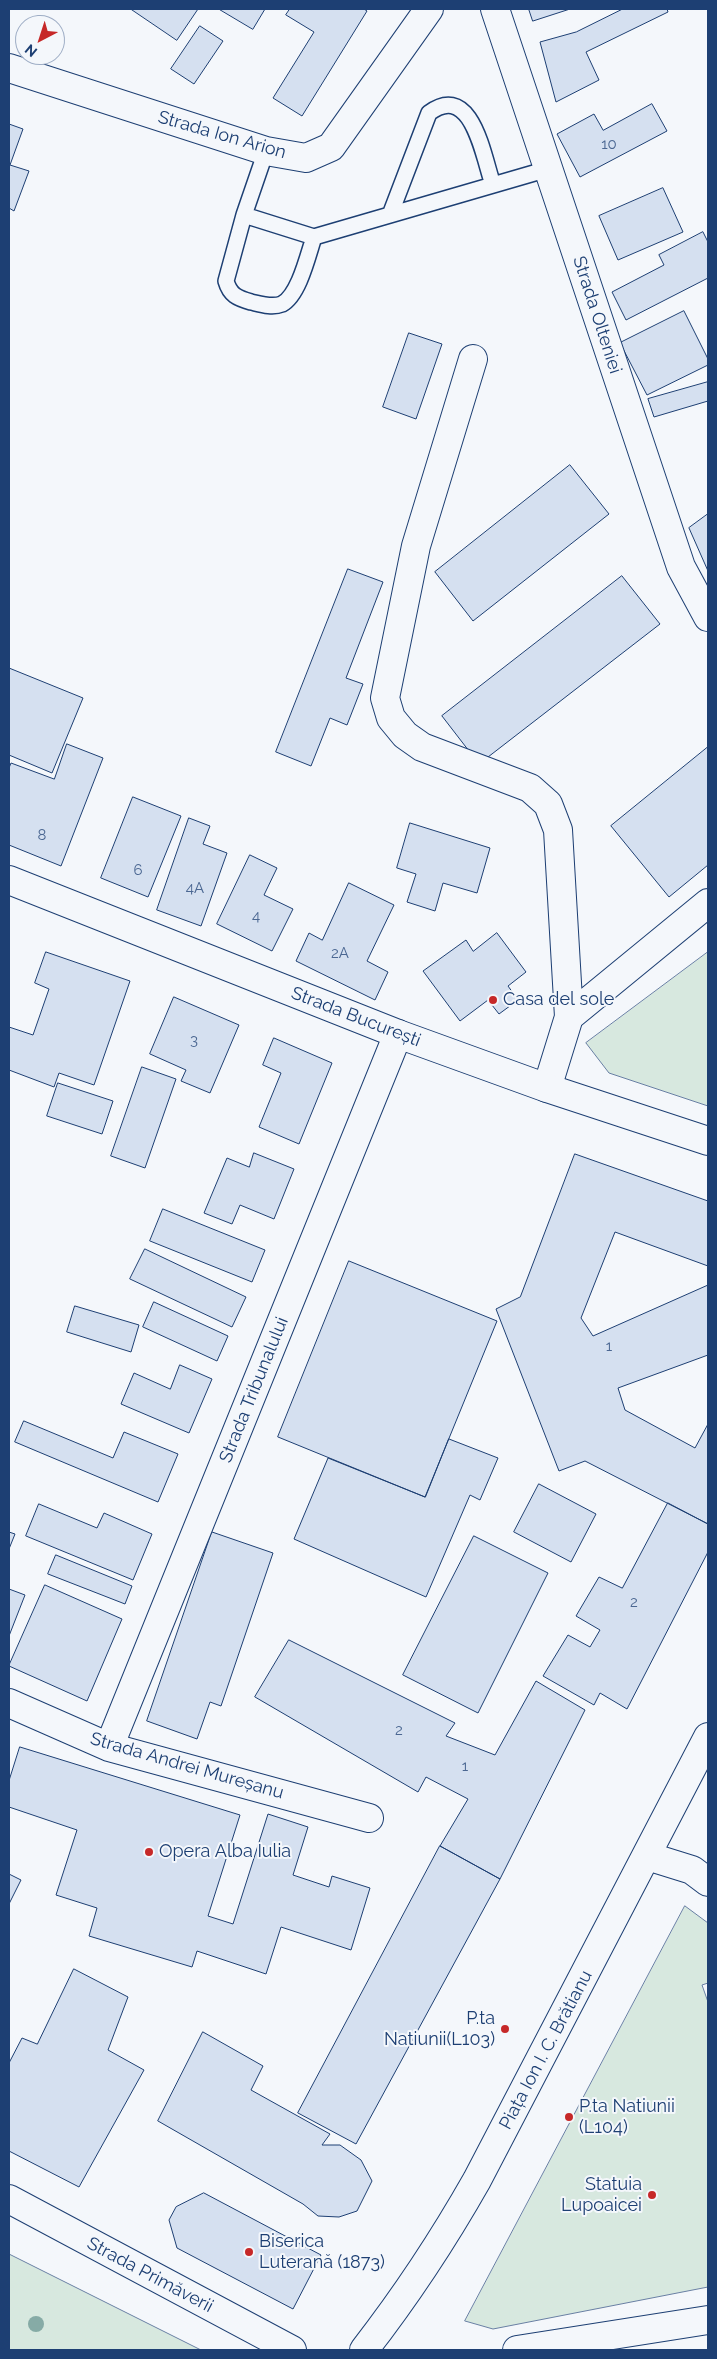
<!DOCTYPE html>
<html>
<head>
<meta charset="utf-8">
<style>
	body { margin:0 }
	#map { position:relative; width:717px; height:2359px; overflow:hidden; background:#f4f7fb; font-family:Raleway,sans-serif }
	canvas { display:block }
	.frame { position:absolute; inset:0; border:10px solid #1d3f73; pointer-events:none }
	.north { position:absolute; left:15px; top:15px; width:50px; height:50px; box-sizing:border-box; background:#f4f7fb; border:1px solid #9eadc5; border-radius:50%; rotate:220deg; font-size:14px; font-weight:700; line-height:20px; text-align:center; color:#1d3f73 }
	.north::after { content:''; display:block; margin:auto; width:18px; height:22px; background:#c62828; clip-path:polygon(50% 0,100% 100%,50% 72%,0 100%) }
</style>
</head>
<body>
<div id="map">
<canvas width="717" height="2359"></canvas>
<div class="frame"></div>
<div class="north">N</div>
</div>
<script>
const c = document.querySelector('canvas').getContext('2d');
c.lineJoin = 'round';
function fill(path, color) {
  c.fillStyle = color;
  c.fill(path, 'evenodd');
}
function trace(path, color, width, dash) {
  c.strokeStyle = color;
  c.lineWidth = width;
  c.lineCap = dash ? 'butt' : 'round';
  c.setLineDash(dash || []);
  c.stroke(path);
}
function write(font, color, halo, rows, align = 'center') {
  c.font = font + ' Raleway,sans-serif';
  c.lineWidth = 4;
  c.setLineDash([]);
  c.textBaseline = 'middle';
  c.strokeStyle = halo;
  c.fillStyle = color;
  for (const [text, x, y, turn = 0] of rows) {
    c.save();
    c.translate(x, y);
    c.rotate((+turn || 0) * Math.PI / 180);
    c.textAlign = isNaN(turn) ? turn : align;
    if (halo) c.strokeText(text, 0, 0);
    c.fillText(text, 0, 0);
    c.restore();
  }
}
const green = new Path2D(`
	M708,952V1106L609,1073L586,1043Z
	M685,1906L708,1923V1983L702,1985L708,2002V2287L493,2329L465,2321Z
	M9,2254L201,2350H9Z`);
const building = new Path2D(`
	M131,9H198L177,40Z
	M219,9H265L253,29Z
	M290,9H364L367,11L302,116L273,98L314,32L286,15Z
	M529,9H570L533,21Z
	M623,9H667L668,12L586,52L599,80L556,102L540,42L576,32Z
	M200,26L223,41L194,84L171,69Z
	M652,104L667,131L580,177L557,134L594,114L603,130Z
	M9,124L23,129L10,165L29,171L14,211L9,208Z
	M663,188L683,232L618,260L599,216Z
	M703,232L708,242V278L626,320L612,292L664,265L659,255Z
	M684,311L708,359V365L647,395L620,343Z
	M409,333L442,344L416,419L383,407Z
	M708,382V401L654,417L648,399Z
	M570,465L609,514L473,621L435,572Z
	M708,514V571L689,528Z
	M348,569L383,582L346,678L363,684L347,725L330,718L311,766L276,752Z
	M622,576L660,624L479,764L442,716Z
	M9,668L83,698L52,773L9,755Z
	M67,744L103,758L61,866L9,845V768L11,763L54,779Z
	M708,747V865L669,897L611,826Z
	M133,797L181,816L148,897L101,878Z
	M189,818L210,826L203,844L227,853L201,926L157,910Z
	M410,823L490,848L477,893L443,883L435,911L407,902L416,874L397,868Z
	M250,855L277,868L264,895L293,909L272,951L217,924Z
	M349,883L394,905L367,961L388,972L375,1000L296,961L309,933L322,940Z
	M497,933L526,972L508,986L518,1000L499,1014L488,1000L460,1021L423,971L466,940L473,951Z
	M46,952L130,981L94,1085L59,1073L54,1087L9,1070V1027L33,1035L49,989L35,983Z
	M174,997L239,1025L210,1093L181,1081L186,1070L150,1054Z
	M274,1038L332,1063L299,1144L259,1127L281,1073L263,1065Z
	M142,1067L176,1079L145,1168L111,1156Z
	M58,1083L113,1101L102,1134L47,1116Z
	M254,1153L294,1169L274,1219L240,1205L232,1224L204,1213L227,1158L249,1167Z
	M575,1154L708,1201V1266L615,1232L581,1318L593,1336L708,1285V1355L618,1388L625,1410L695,1448L708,1424V1524L585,1461L559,1471L496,1309L520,1297Z
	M163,1209L265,1250L252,1282L150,1241Z
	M145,1249L246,1297L232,1327L130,1279Z
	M349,1261L497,1321L425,1497L278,1437Z
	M154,1302L228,1336L217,1361L143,1327Z
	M75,1306L139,1325L131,1352L67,1332Z
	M180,1365L212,1379L189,1433L121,1404L134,1373L170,1389Z
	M24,1421L113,1458L124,1432L178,1454L158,1502L15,1442Z
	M449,1439L498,1458L480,1500L470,1495L426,1597L294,1539L328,1458L425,1497Z
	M539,1484L596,1514L571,1562L514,1532Z
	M668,1503L708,1524V1552L627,1709L600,1693L594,1705L543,1676L568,1635L590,1647L600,1630L576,1616L599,1577L622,1588Z
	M39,1504L97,1528L104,1513L152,1534L133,1580L26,1536Z
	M9,1532L15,1534L9,1549Z
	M212,1532L273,1553L221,1706L210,1702L197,1739L147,1721Z
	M474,1536L548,1573L478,1713L403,1675Z
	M56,1555L132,1586L125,1604L48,1574Z
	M45,1585L122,1619L87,1701L9,1666Z
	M9,1589L25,1595L9,1636Z
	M289,1640L455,1723L446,1736L495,1755L536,1681L585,1710L500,1879L440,1846L468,1799L426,1777L418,1792L255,1697Z
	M20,1747L240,1815L208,1916L233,1924L268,1814L308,1827L293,1875L329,1887L332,1876L370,1888L351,1950L281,1927L266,1974L197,1951L192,1967L89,1936L97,1908L56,1895L77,1830L9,1807V1781Z
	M440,1846L500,1879L356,2144L298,2113Z
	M9,1874L21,1880L9,1904Z
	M74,1969L128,1997L108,2050L144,2070L79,2187L9,2151V2063L22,2038L37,2044Z
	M203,2032L263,2066L251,2090L330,2134L322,2145H340L361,2160L372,2181L357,2211L339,2217L318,2216L303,2204L158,2121Z
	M204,2193L321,2255L293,2309L177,2248L169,2220L176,2207Z`);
const lane = new Path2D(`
	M266,151L244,215L314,237L548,169
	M244,215L226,281C230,295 237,298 251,302C260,304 272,308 282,304C299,295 308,255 314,237
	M390,215L429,113C472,81 483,156 493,185`);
const street = new Path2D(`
	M495,9L681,567L708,617
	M9,68L266,151L306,158L331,147L429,9
	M473,359L416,546L385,698L391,718L405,735L422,747L530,788L548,804L558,830L569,1017
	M547,1088L569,1017L708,903
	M9,1703L109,1747L369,1818
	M109,1747L398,1034
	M9,2199L292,2350`);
const secondary = new Path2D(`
	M9,880L398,1034L547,1088L708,1141
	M647,1856L692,1870L708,1882
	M364,2350C406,2296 443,2240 477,2180L708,1737
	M517,2350L708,2320`);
const trees = [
	[36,2324]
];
const markers = [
	[493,1000,5,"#c62828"],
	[149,1852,5,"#c62828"],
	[505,2029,5,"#c62828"],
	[569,2117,5,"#c62828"],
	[652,2195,5,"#c62828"],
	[249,2252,5,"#c62828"]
];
const numberNames = [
	["10",609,144],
	["8",42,835],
	["6",138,870],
	["4A",195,888],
	["4",256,916],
	["2A",340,953],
	["3",194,1040],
	["1",609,1346],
	["2",634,1602],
	["2",399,1730],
	["1",465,1766]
];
const streetNames = [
	["Strada Ion Arion",222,135,16],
	["Strada Olteniei",597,315,72],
	["Strada București",356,1017,21],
	["Strada Tribunalului",254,1390,-68],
	["Strada Andrei Mureșanu",187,1766,16],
	["Piața Ion I. C. Brătianu",546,2050,-62],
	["Strada Primăverii",150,2275,28]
];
const poiNames = [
	["Casa del sole",503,1000],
	["Opera Alba Iulia",159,1852],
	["P.ta",495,2019,"right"],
	["Natiunii(L103)",495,2040,"right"],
	["P.ta Natiunii",579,2107],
	["(L104)",579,2128],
	["Statuia",642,2185,"right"],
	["Lupoaicei",642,2206,"right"],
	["Biserica",259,2242],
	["Luterană (1873)",259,2263]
];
fill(green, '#d7e8df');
trace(green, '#687fa3', 1);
fill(building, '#d5e0f0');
trace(building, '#1d3f73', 1);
trace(lane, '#1d3f73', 18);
trace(street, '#1d3f73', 30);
trace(secondary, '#1d3f73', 30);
trace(lane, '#f4f7fb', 15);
trace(street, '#f4f7fb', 28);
trace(secondary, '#f4f7fb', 28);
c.fillStyle = '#86aba6';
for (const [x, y] of trees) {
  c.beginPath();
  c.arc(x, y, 8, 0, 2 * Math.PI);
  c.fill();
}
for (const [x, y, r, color] of markers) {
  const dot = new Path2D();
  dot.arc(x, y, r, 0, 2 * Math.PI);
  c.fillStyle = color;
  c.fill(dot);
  trace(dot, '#f4f7fb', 2);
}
write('15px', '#4b6792', null, numberNames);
write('18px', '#1d3f73', '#f4f7fb', streetNames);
write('18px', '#1d3f73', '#f4f7fb', poiNames, 'left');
</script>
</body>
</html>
